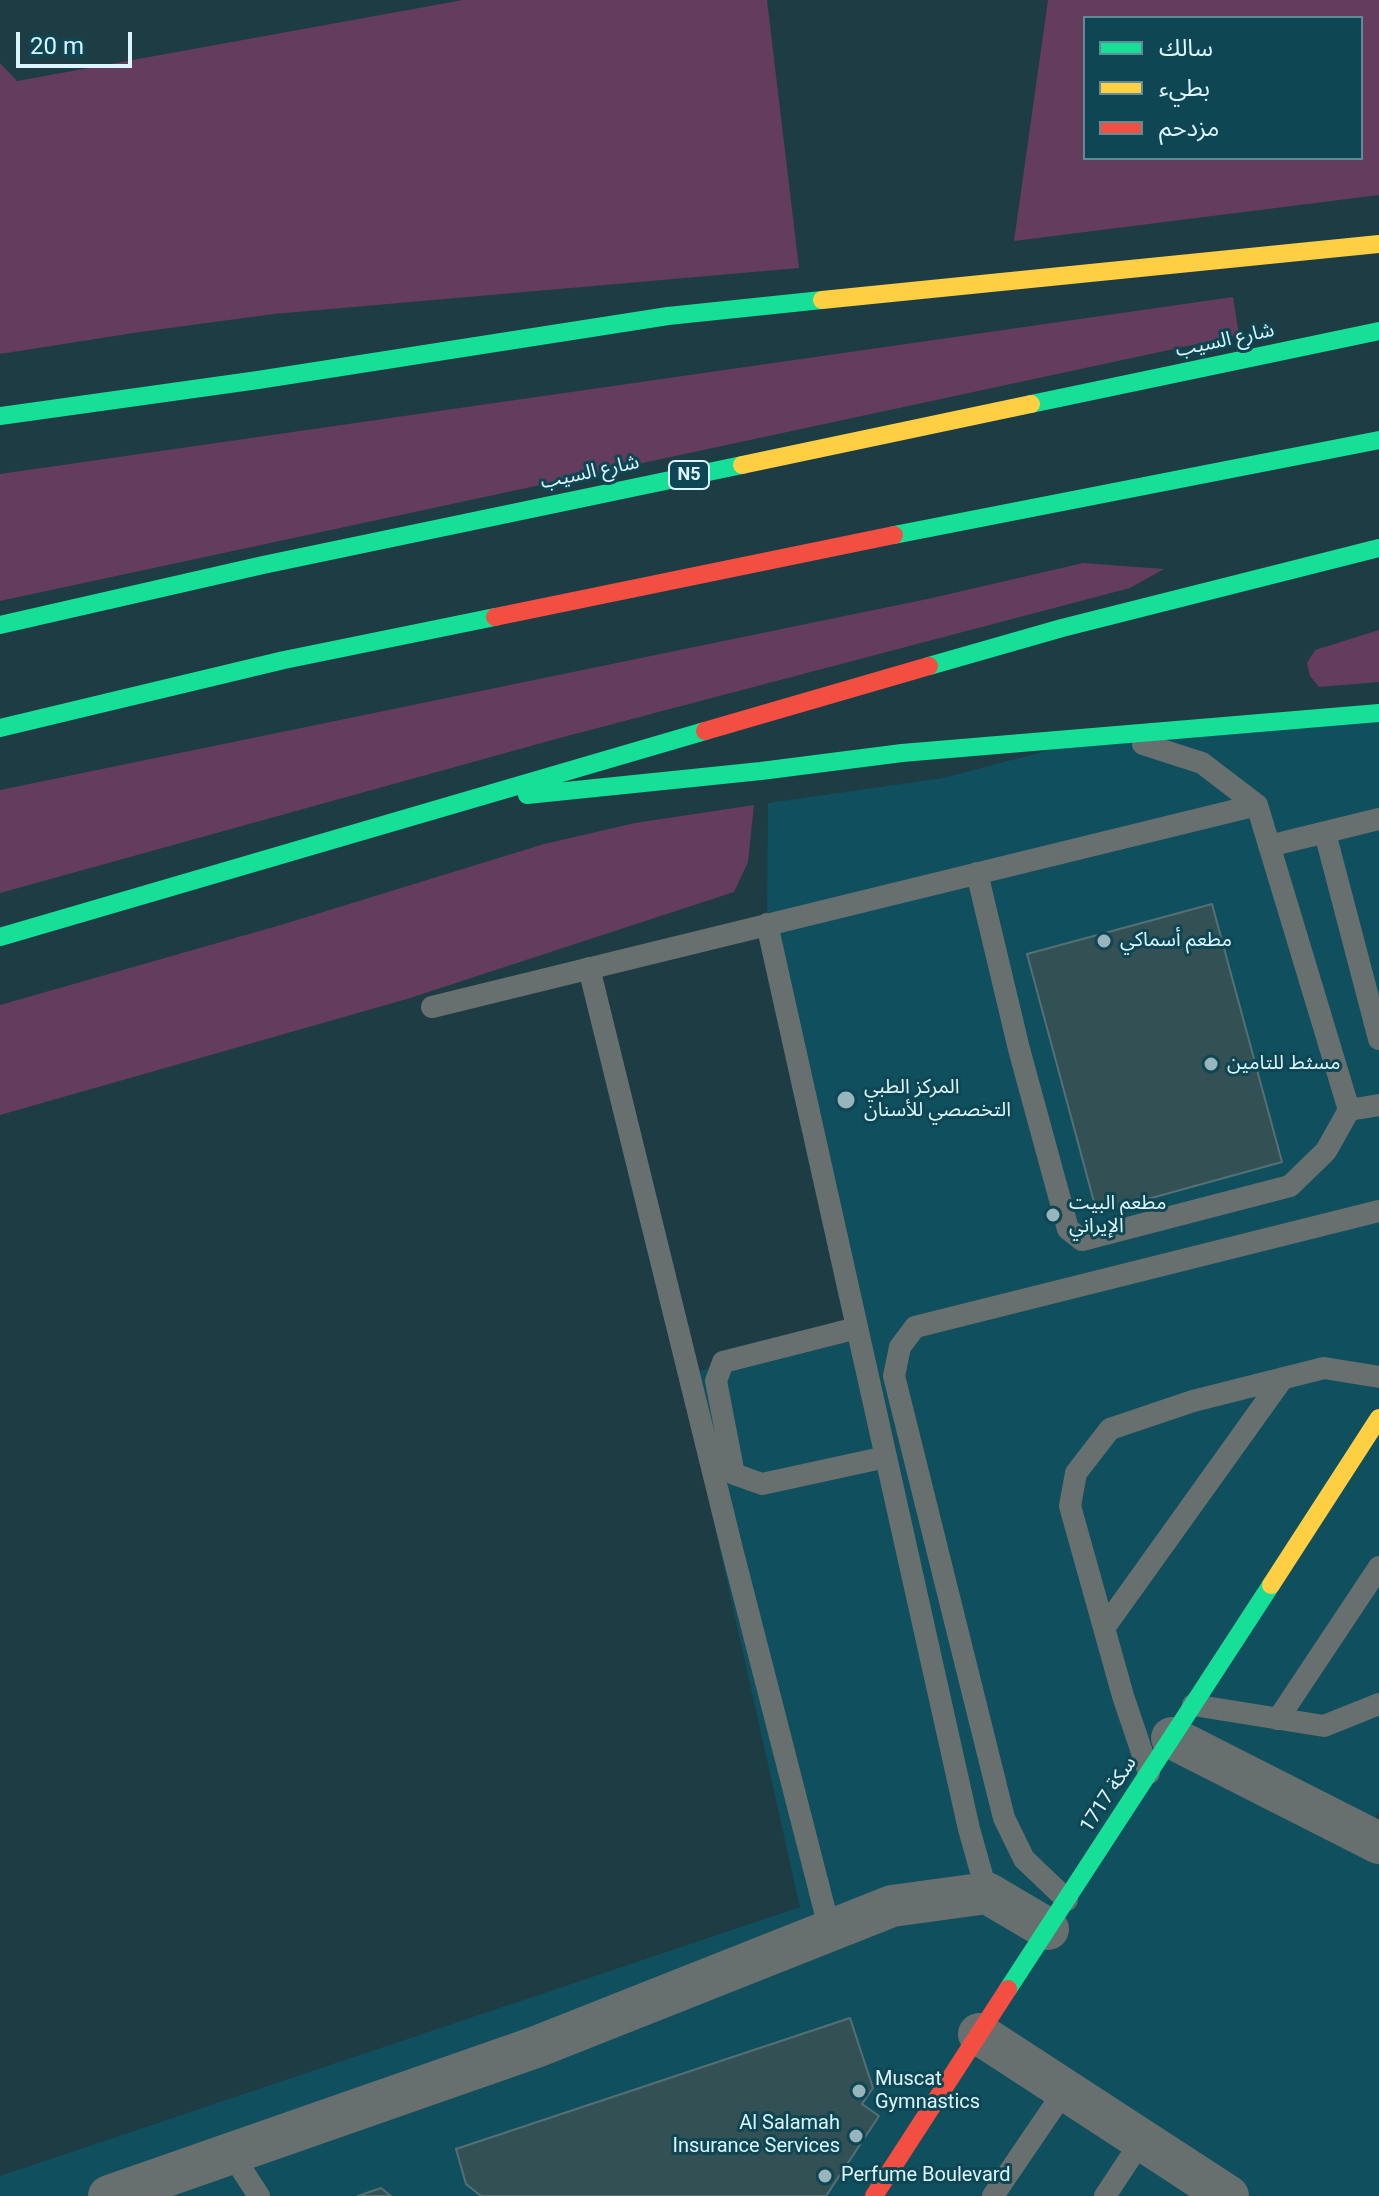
<!DOCTYPE html>
<html>
<head>
<meta charset="utf-8">
<style>
	body { margin:0 }
	#map { position:relative; width:1379px; height:2196px; overflow:hidden; background:#1d3c44; font-family:Roboto,"Noto Sans Arabic",sans-serif }
	canvas { display:block }
	.legend { position:absolute; left:1083px; top:16px; width:280px; height:144px; box-sizing:border-box; background:#0e4653; border:2px solid #608c97; margin:0; padding:10px 14px; list-style:none; font-size:24px; color:#dbf5fd }
	.legend li { display:flex; align-items:center; gap:16px; height:40px }
	.legend b { width:40px; border:2px solid #608c97 }
	.scale { position:absolute; left:16px; top:32px; width:116px; height:36px; box-sizing:border-box; border:4px solid #dbf5fd; border-top:0; padding-left:10px; font-size:24px; line-height:28px; white-space:nowrap; color:#dbf5fd; -webkit-text-stroke:6px #0e4653; paint-order:stroke }
</style>
</head>
<body>
<div id="map">
<canvas width="1379" height="2196"></canvas>
<ul class="legend">
<li><b style="height:10px;background:#16e098"></b>سالك</li>
<li><b style="height:10px;background:#ffcf43"></b>بطيء</li>
<li><b style="height:10px;background:#f24e42"></b>مزدحم</li>
</ul>
<div class="scale">20 m</div>
</div>
<script>
const c = document.querySelector('canvas').getContext('2d');
c.lineJoin = 'round';
function fill(path, color) {
  c.fillStyle = color;
  c.fill(path, 'evenodd');
}
function trace(path, color, width, dash) {
  c.strokeStyle = color;
  c.lineWidth = width;
  c.lineCap = dash ? 'butt' : 'round';
  c.setLineDash(dash || []);
  c.stroke(path);
}
function write(font, color, halo, rows, align = 'center') {
  c.font = font + ' Roboto,"Noto Sans Arabic",sans-serif';
  c.lineWidth = 6;
  c.setLineDash([]);
  c.textBaseline = 'middle';
  c.strokeStyle = halo;
  c.fillStyle = color;
  for (const [text, x, y, turn = 0] of rows) {
    c.save();
    c.translate(x, y);
    c.rotate((+turn || 0) * Math.PI / 180);
    c.textAlign = isNaN(turn) ? turn : align;
    if (halo) c.strokeText(text, 0, 0);
    c.fillText(text, 0, 0);
    c.restore();
  }
}
const built = new Path2D(`
	M1379,713V1812L1364,1835L1379,1843V2196H0V2176L800,1907L681,1376L857,1328L767,924L768,803L943,778L1111,734Z`);
const green = new Path2D(`
	M463,0H767L799,268L274,314L140,332L0,354V63L17,81Z
	M1048,0H1379V195L1014,241ZM1085,18H1361V158H1085Z
	M1233,297L1239,335L0,601V474Z
	M1083,563L1164,569L1130,588L556,739L0,893V790L932,598Z
	M1379,630V682L1319,687L1310,676L1307,663L1315,650Z
	M754,805L748,862L734,892L407,999L0,1115V1005L284,924L544,844L635,823Z`);
const building = new Path2D(`
	M1212,904L1282,1162L1097,1213L1027,954Z
	M850,2018L873,2088L862,2104L879,2116L826,2196H481L466,2184L456,2149Z
	M381,2188L391,2196H358Z`);
const lane = new Path2D(`
	M1143,744L1202,763L1257,805L1349,1110L1379,1105
	M1325,833L1379,1039
	M1269,846L1379,819
	M977,873L1019,1049L1068,1229L1082,1240L1290,1186L1326,1151L1349,1110
	M767,924L969,1829L987,1893
	M589,968L733,1553L830,1931
	M432,1007L1257,805
	M857,1328L723,1362L716,1381L734,1474L762,1484L886,1457
	M1104,1628L1283,1378
	M1193,1705L1324,1726L1379,1704
	M1278,1719L1379,1567
	M1149,1773L1123,1696L1070,1506L1076,1473L1110,1429L1193,1401L1324,1368L1379,1377
	M1067,1900L1024,1859L1004,1818L894,1376L900,1347L915,1327L1379,1211
	M231,2153L259,2196
	M993,2196L1065,2090
	M1105,2196L1142,2140`);
const street = new Path2D(`
	M1172,1738L1379,1843
	M979,2034L1228,2196
	M109,2196L536,2047L892,1906L987,1893L1048,1929`);
const fast = new Path2D(`
	M1031,404L1379,331
	M0,416L258,380L668,316L822,300
	M894,535L1379,440
	M0,625L263,565L742,465
	M929,666L1062,628L1379,548
	M0,728L284,660L495,617
	M527,795L761,771L902,753L1379,713
	M0,937L705,731
	M1008,1989L1271,1585`);
const slow = new Path2D(`
	M822,300L1379,244
	M742,465L1031,404
	M1271,1585L1379,1418`);
const jam = new Path2D(`
	M495,617L894,535
	M705,731L929,666
	M874,2196L1008,1989`);
const markers = [
	[1104,941,8,"#98b4bc"],
	[1211,1064,8,"#98b4bc"],
	[846,1100,10,"#98b4bc"],
	[1053,1215,8,"#98b4bc"],
	[859,2091,8,"#98b4bc"],
	[856,2136,8,"#98b4bc"],
	[825,2176,8,"#98b4bc"]
];
const shields = [
	[689,475,40]
];
const shieldNames = [
	["N5",689,475]
];
const streetNames = [
	["شارع السيب",1225,341,-12],
	["شارع السيب",590,473,-12],
	["سكة 1717",1109,1795,-57]
];
const poiNames = [
	["مطعم أسماكي",1120,941],
	["مسثط للتامين",1227,1064],
	["المركز الطبي",864,1088],
	["التخصصي للأسنان",864,1111],
	["مطعم البيت",1069,1204],
	["الإيراني",1069,1227],
	["Muscat",875,2080],
	["Gymnastics",875,2103],
	["Al Salamah",840,2124,"right"],
	["Insurance Services",840,2147,"right"],
	["Perfume Boulevard",841,2176]
];
fill(built, '#104f5d');
fill(green, '#633c5e');
fill(building, '#335155');
trace(building, '#547074', 2);
trace(lane, '#686f6f', 22);
trace(street, '#686f6f', 42);
trace(fast, '#16e098', 18);
trace(slow, '#ffcf43', 18);
trace(jam, '#f24e42', 18);
for (const [x, y, r, color] of markers) {
  const dot = new Path2D();
  dot.arc(x, y, r, 0, 2 * Math.PI);
  c.fillStyle = color;
  c.fill(dot);
  trace(dot, '#0e4653', 3);
}
for (const [x, y, w] of shields) {
  const box = new Path2D();
  box.roundRect(x - w / 2, y - 14, w, 28, 6);
  c.fillStyle = '#0e4653';
  c.fill(box);
  trace(box, '#dbf5fd', 2);
}
write('bold 18px', '#dbf5fd', null, shieldNames);
write('20px', '#dbf5fd', '#0e4653', streetNames);
write('20px', '#dbf5fd', '#0e4653', poiNames, 'left');
</script>
</body>
</html>
